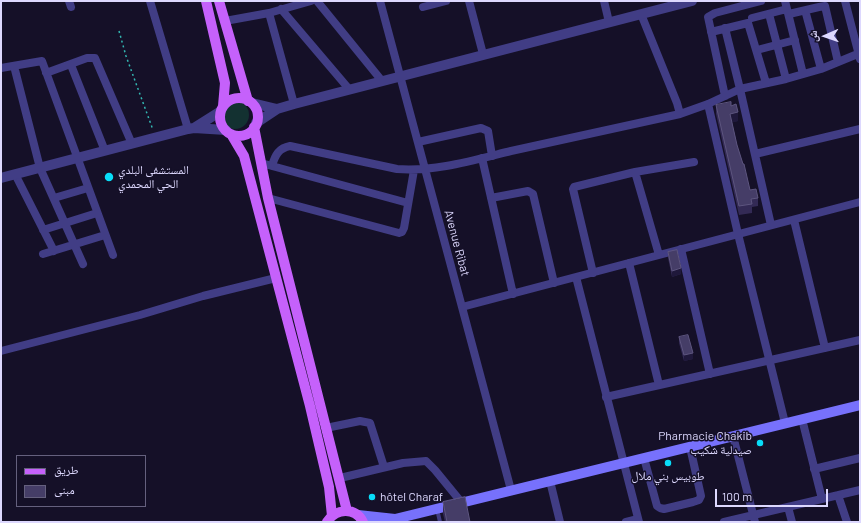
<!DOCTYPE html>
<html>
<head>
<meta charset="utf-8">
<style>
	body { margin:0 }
	#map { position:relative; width:861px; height:523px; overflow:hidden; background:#151028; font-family:Barlow,"Noto Naskh Arabic",sans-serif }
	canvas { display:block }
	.frame { position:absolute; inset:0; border:2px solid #ddd8fe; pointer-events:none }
	.legend { position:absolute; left:16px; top:455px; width:130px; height:52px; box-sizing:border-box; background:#151028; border:1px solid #65607e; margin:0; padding:5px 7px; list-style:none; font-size:12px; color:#ddd8fe }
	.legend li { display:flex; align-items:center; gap:8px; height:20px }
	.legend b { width:20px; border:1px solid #65607e }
	.north { position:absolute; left:805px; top:16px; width:40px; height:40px; -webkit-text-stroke:3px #151028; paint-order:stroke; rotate:268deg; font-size:11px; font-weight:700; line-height:16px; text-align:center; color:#ddd8fe }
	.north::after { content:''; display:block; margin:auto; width:14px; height:18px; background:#ddd8fe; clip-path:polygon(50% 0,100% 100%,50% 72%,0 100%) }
	.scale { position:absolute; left:715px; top:489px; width:113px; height:18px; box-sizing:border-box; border:2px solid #ddd8fe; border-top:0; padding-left:5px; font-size:12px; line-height:14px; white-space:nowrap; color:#ddd8fe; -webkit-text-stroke:3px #151028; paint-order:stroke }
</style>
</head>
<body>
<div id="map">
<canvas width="861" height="523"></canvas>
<div class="frame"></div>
<ul class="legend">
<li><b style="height:5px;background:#c561fb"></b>طريق</li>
<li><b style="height:11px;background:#453d67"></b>مبنى</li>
</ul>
<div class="north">ش</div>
<div class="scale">100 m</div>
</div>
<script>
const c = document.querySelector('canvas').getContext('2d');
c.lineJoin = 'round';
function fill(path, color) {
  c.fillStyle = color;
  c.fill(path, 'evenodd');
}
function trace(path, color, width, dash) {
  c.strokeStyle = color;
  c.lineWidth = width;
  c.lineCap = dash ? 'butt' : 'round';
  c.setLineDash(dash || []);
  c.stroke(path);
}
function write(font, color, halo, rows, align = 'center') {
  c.font = font + ' Barlow,"Noto Naskh Arabic",sans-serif';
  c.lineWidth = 3;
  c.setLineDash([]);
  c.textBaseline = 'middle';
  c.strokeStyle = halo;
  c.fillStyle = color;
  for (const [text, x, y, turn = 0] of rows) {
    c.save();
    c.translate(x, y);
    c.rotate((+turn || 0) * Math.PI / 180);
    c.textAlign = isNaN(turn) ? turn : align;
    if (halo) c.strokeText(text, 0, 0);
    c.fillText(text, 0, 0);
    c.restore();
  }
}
const green = new Path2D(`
	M221 115a14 14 0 1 1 28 0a14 14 0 1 1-28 0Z`);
const path = new Path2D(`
	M119,31L126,56L153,130`);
const service = new Path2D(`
	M437,509L440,522`);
const minor = new Path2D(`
	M69,1L71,7
	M150,1L188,129
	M317,1L382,81
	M380,1L511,490
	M469,1L483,54
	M604,1L609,22
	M785,1L803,74
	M845,1L860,59
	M423,7L446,1
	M281,9L349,89
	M805,10L821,69
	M269,13L294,104
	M641,14L677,103L680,114
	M769,14L786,79
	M789,14L819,7L825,6L838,62
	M752,18L787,9
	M225,21L269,13L311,1
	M725,28L740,89L771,225
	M711,32L748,23L766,83
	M757,50L795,40
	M71,65L105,151
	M14,66L40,168L83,264
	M1,68L42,61L113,255
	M46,73L87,58H95L132,144
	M725,96L708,17L715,13L761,1
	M708,104L738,234L785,423
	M418,142L481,128L488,131L492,156
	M755,154L860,129
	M482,158L513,294
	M261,163L408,203
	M272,166C275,155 279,148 290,146L397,169C434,172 474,160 511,151C567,139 623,126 680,114L708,104L740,89L786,79L821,69L860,53
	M635,172L694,162
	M15,174L54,251
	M54,198L88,188
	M268,198L399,233L402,232L404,228L414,170
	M491,198L528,191L533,194L554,283
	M794,220L825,348
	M43,230L97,213
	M681,249L710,374
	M43,254L105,235
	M629,263L659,385
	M593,273L573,189L574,187L635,172L659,255
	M576,277L639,522
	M462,307L860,202
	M1,351L140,315L203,296L276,278
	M606,397L860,340
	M802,419L822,499
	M326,428L360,421L370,423L384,467
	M733,436L755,522
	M644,458L657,506L660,508L664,509L693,502L699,500L701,496L690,447
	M814,469L860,458
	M340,478L403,463L426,461L435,470L462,503
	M550,481L560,522
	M838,495L847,522
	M788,507L792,522
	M626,522L638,519
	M724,522L860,490`);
const tertiary = new Path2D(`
	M252,103L277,109
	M256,123L277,109L294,104L692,1
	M194,128L221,111
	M1,178L188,129L194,128L226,130`);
const secondary = new Path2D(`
	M358,515L395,519
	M390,522L395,519L860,405`);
const primary = new Path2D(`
	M206,1L225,83L223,106
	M219,1L248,101
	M220 117a19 19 0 1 1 38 0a19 19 0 1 1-38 0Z
	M254,127L268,198L347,511
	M231,134L244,156L310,406L329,487L332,516
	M327,522C336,508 355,507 363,522`);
const wall = new Path2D(`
	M716,105L731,106L738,121L732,122L737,145L750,190L758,198V206L752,207V213L739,215L716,114Z
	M668,252L681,274L672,277L668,258Z
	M679,337L693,359L684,361L679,343Z
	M443,502L470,522H445L443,514Z`);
const shadedWall = new Path2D(`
	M738,112V121L730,123V114Z
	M681,268V274L672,277V271Z
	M693,353V359L684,361V355Z`);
const building = new Path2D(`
	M731,102V106L736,104L738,112L730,114L737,145L743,164H744L750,190L756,189L758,198L751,199L752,204L739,206L716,105Z
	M677,250L681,268L672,271L668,252Z
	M688,335L693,353L684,355L679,337Z
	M465,497L470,522H447L443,502Z`);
const markers = [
	[109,177,5,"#08ddf9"],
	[760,443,4,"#08ddf9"],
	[668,463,4,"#08ddf9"],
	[372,497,4,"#08ddf9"]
];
const poiNames = [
	["المستشفى البلدي",118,170],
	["الحي المحمدي",118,184],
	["Pharmacie Chakib",752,436,"right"],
	["صيدلية شكيب",752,450,"right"],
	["طوبيس بني ملال",668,476,"center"],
	["hôtel Charaf",380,497]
];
const streetNames = [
	["Avenue Ribat",457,243,75]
];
fill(green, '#133131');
trace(path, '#33b7b2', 1.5, [2, 3]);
trace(service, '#413d85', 4);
trace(minor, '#413d85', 8);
trace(tertiary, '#413d85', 10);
trace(secondary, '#7771fc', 10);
trace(primary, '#c561fb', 10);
fill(wall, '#332a55');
fill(shadedWall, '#1f183b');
fill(building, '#453d67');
trace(building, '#5d557f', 1);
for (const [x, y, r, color] of markers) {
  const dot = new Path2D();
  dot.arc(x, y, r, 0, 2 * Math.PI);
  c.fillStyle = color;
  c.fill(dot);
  trace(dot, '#151028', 1.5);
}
write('12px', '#ddd8fe', '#151028', poiNames, 'left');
write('12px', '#ddd8fe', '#151028', streetNames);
</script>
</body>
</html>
